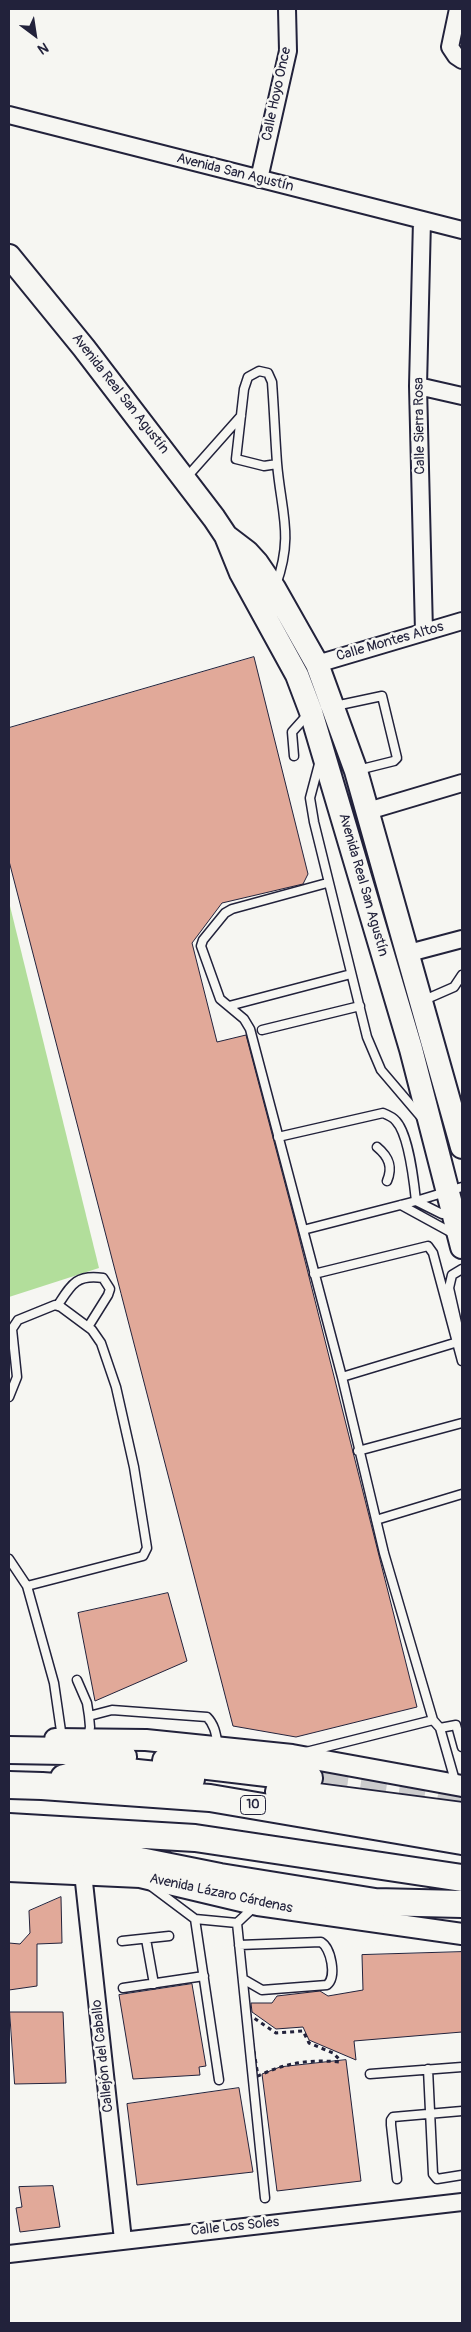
<!DOCTYPE html>
<html>
<head>
<meta charset="utf-8">
<style>
	body { margin:0 }
	#map { position:relative; width:471px; height:2332px; overflow:hidden; background:#f6f6f2; font-family:Pangolin,sans-serif }
	canvas { display:block }
	.frame { position:absolute; inset:0; border:10px solid #22223b; pointer-events:none }
	.north { position:absolute; left:10px; top:10px; width:50px; height:50px; -webkit-text-stroke:4px #f6f6f2; paint-order:stroke; rotate:149deg; font-size:14px; font-weight:700; line-height:20px; text-align:center; color:#22223b }
	.north::after { content:''; display:block; margin:auto; width:18px; height:22px; background:#22223b; clip-path:polygon(50% 0,100% 100%,50% 72%,0 100%) }
</style>
</head>
<body>
<div id="map">
<canvas width="471" height="2332"></canvas>
<div class="frame"></div>
<div class="north">N</div>
</div>
<script>
const c = document.querySelector('canvas').getContext('2d');
c.lineJoin = 'round';
function fill(path, color) {
  c.fillStyle = color;
  c.fill(path, 'evenodd');
}
function trace(path, color, width, dash) {
  c.strokeStyle = color;
  c.lineWidth = width;
  c.lineCap = dash ? 'butt' : 'round';
  c.setLineDash(dash || []);
  c.stroke(path);
}
function write(font, color, halo, rows, align = 'center') {
  c.font = font + ' Pangolin,sans-serif';
  c.lineWidth = 5;
  c.setLineDash([]);
  c.textBaseline = 'middle';
  c.strokeStyle = halo;
  c.fillStyle = color;
  for (const [text, x, y, turn = 0] of rows) {
    c.save();
    c.translate(x, y);
    c.rotate((+turn || 0) * Math.PI / 180);
    c.textAlign = isNaN(turn) ? turn : align;
    if (halo) c.strokeText(text, 0, 0);
    c.fillText(text, 0, 0);
    c.restore();
  }
}
const green = new Path2D(`
	M9,902L99,1268L9,1297Z`);
const building = new Path2D(`
	M254,657L308,874L303,884L222,903L192,943L217,1042L246,1035L297,1229L417,1707L296,1737L233,1726L9,861V728Z
	M168,1593L187,1661L95,1701L78,1613Z
	M61,1897L62,1943L37,1944V1986L9,1990V1943L20,1944L30,1933L29,1911Z
	M462,1952V2032L354,2041L356,2060L309,2040L303,2027L276,2029L252,2012L251,2003H272L277,1996L320,1991L328,1996L363,1990L362,1955Z
	M192,1984L206,2066L199,2067L200,2075L133,2079L119,1995Z
	M10,2012H63L66,2083L15,2084Z
	M346,2060L361,2181L277,2191L262,2074L280,2067Z
	M239,2088L253,2172L137,2185L127,2104Z
	M53,2186L60,2227L20,2232L16,2208L22,2207L19,2187Z`);
const trunkTunnel = new Path2D(`
	M322,1779L431,1794L462,1801`);
const path = new Path2D(`
	M248,2014L276,2033L303,2031L309,2043L333,2053L339,2059V2062C310,2059 285,2063 258,2076Z`);
const service = new Path2D(`
	M186,478L241,416
	M276,585C294,535 281,512 277,463C275,436 274,409 272,382L268,373L259,371L248,377L244,389L236,459L264,466L277,464
	M335,706L382,696L397,758L394,761L358,770
	M294,756L292,732L309,713
	M319,764L310,798L314,822L367,1037L381,1070L421,1117
	M327,883L232,909L225,913L203,940L201,946L220,999L244,1019L250,1029L342,1377L384,1553L433,1720L440,1728L456,1784
	M422,1001L454,987L462,975
	M229,1006L351,974
	M262,1030L360,1006
	M278,1137L383,1113C388,1115 393,1117 396,1121C409,1135 414,1182 416,1201L462,1187
	M377,1147C389,1157 393,1167 387,1181
	M401,1205L454,1234
	M303,1230L416,1201L442,1214L451,1212
	M314,1274L428,1246L433,1253L462,1361
	M58,1305C71,1285 76,1274 103,1278L110,1289L108,1295L88,1327
	M342,1377L461,1341L449,1288L452,1275L462,1269
	M9,1397L17,1377L12,1329L18,1320L55,1305L61,1307L92,1330L101,1343L116,1387L134,1467L147,1548L143,1556L27,1586
	M358,1451L462,1423
	M376,1520L462,1494
	M9,1559L27,1586L54,1683L62,1738
	M77,1680L87,1703L89,1716
	M440,1728L456,1725L462,1747
	M88,1739L90,1727L89,1716L112,1710L207,1717C215,1725 216,1735 218,1746
	M306,1752L433,1720
	M151,1886L195,1919L237,1923L254,1907
	M195,1919L219,2080
	M237,1923L265,2198
	M146,1939L154,1984
	M122,1941L169,1936
	M239,1945L321,1942C331,1948 337,1977 327,1985L262,1990L243,1979
	M123,1988L204,1976
	M428,2069L433,2174L437,2179L462,2175
	M370,2074L462,2067
	M397,2179L391,2125V2120L393,2117L462,2111`);
const minor = new Path2D(`
	M458,9L450,47L456,56L462,60
	M9,115L462,230
	M259,179L288,51L287,9
	M422,220L418,386L424,632
	M418,386L462,396
	M317,664L462,621
	M368,811L462,783
	M409,953L462,939
	M83,1873L123,2240
	M9,2254L462,2202`);
const tertiary = new Path2D(`
	M55,1739L146,1740L292,1755L462,1786
	M9,1871L140,1877L258,1905L462,1934`);
const secondary = new Path2D(`
	M9,256L84,348L214,518L226,536L241,573L297,675L311,712L411,1049L462,1247
	M226,536L247,552L257,563L274,588L317,664L356,771L462,1147`);
const trunk = new Path2D(`
	M9,1750L65,1751L123,1757
	M166,1761L309,1778
	M64,1778C104,1765 149,1775 191,1779
	M9,1785L42,1786L210,1798L462,1841
	M279,1792L462,1816
	M9,1827L195,1838L462,1878
	M9,1849L105,1854L220,1877L375,1902L462,1904`);
const shields = [
	[253,1805,25]
];
const shieldNames = [
	["10",253,1805]
];
const streetNames = [
	["Calle Hoyo Once",277,94,-78],
	["Avenida San Agustín",235,173,14],
	["Avenida Real San Agustín",120,394,52],
	["Calle Sierra Rosa",420,426,-91],
	["Calle Montes Altos",390,642,-16],
	["Avenida Real San Agustín",363,885,74],
	["Avenida Lázaro Cárdenas",221,1894,12],
	["Callejón del Caballo",103,2056,-96],
	["Calle Los Soles",235,2227,-6]
];
fill(green, '#b2de9b');
fill(building, '#e1a999');
trace(building, '#22223b', 1);
trace(trunkTunnel, '#cccccd', 26, [26, 13]);
trace(service, '#22223b', 11);
trace(minor, '#22223b', 20);
trace(tertiary, '#22223b', 24);
trace(secondary, '#22223b', 26);
trace(trunk, '#22223b', 30);
trace(path, '#22223b', 3, [4, 4]);
trace(service, '#f6f6f2', 8);
trace(minor, '#f6f6f2', 16);
trace(tertiary, '#f6f6f2', 20);
trace(secondary, '#f6f6f2', 22);
trace(trunk, '#f6f6f2', 26);
for (const [x, y, w] of shields) {
  const box = new Path2D();
  box.roundRect(x - w / 2, y - 9.5, w, 19, 4);
  c.fillStyle = '#f6f6f2';
  c.fill(box);
  trace(box, '#22223b', 1);
}
write('bold 12px', '#22223b', null, shieldNames);
write('14px', '#22223b', '#f6f6f2', streetNames);
</script>
</body>
</html>
